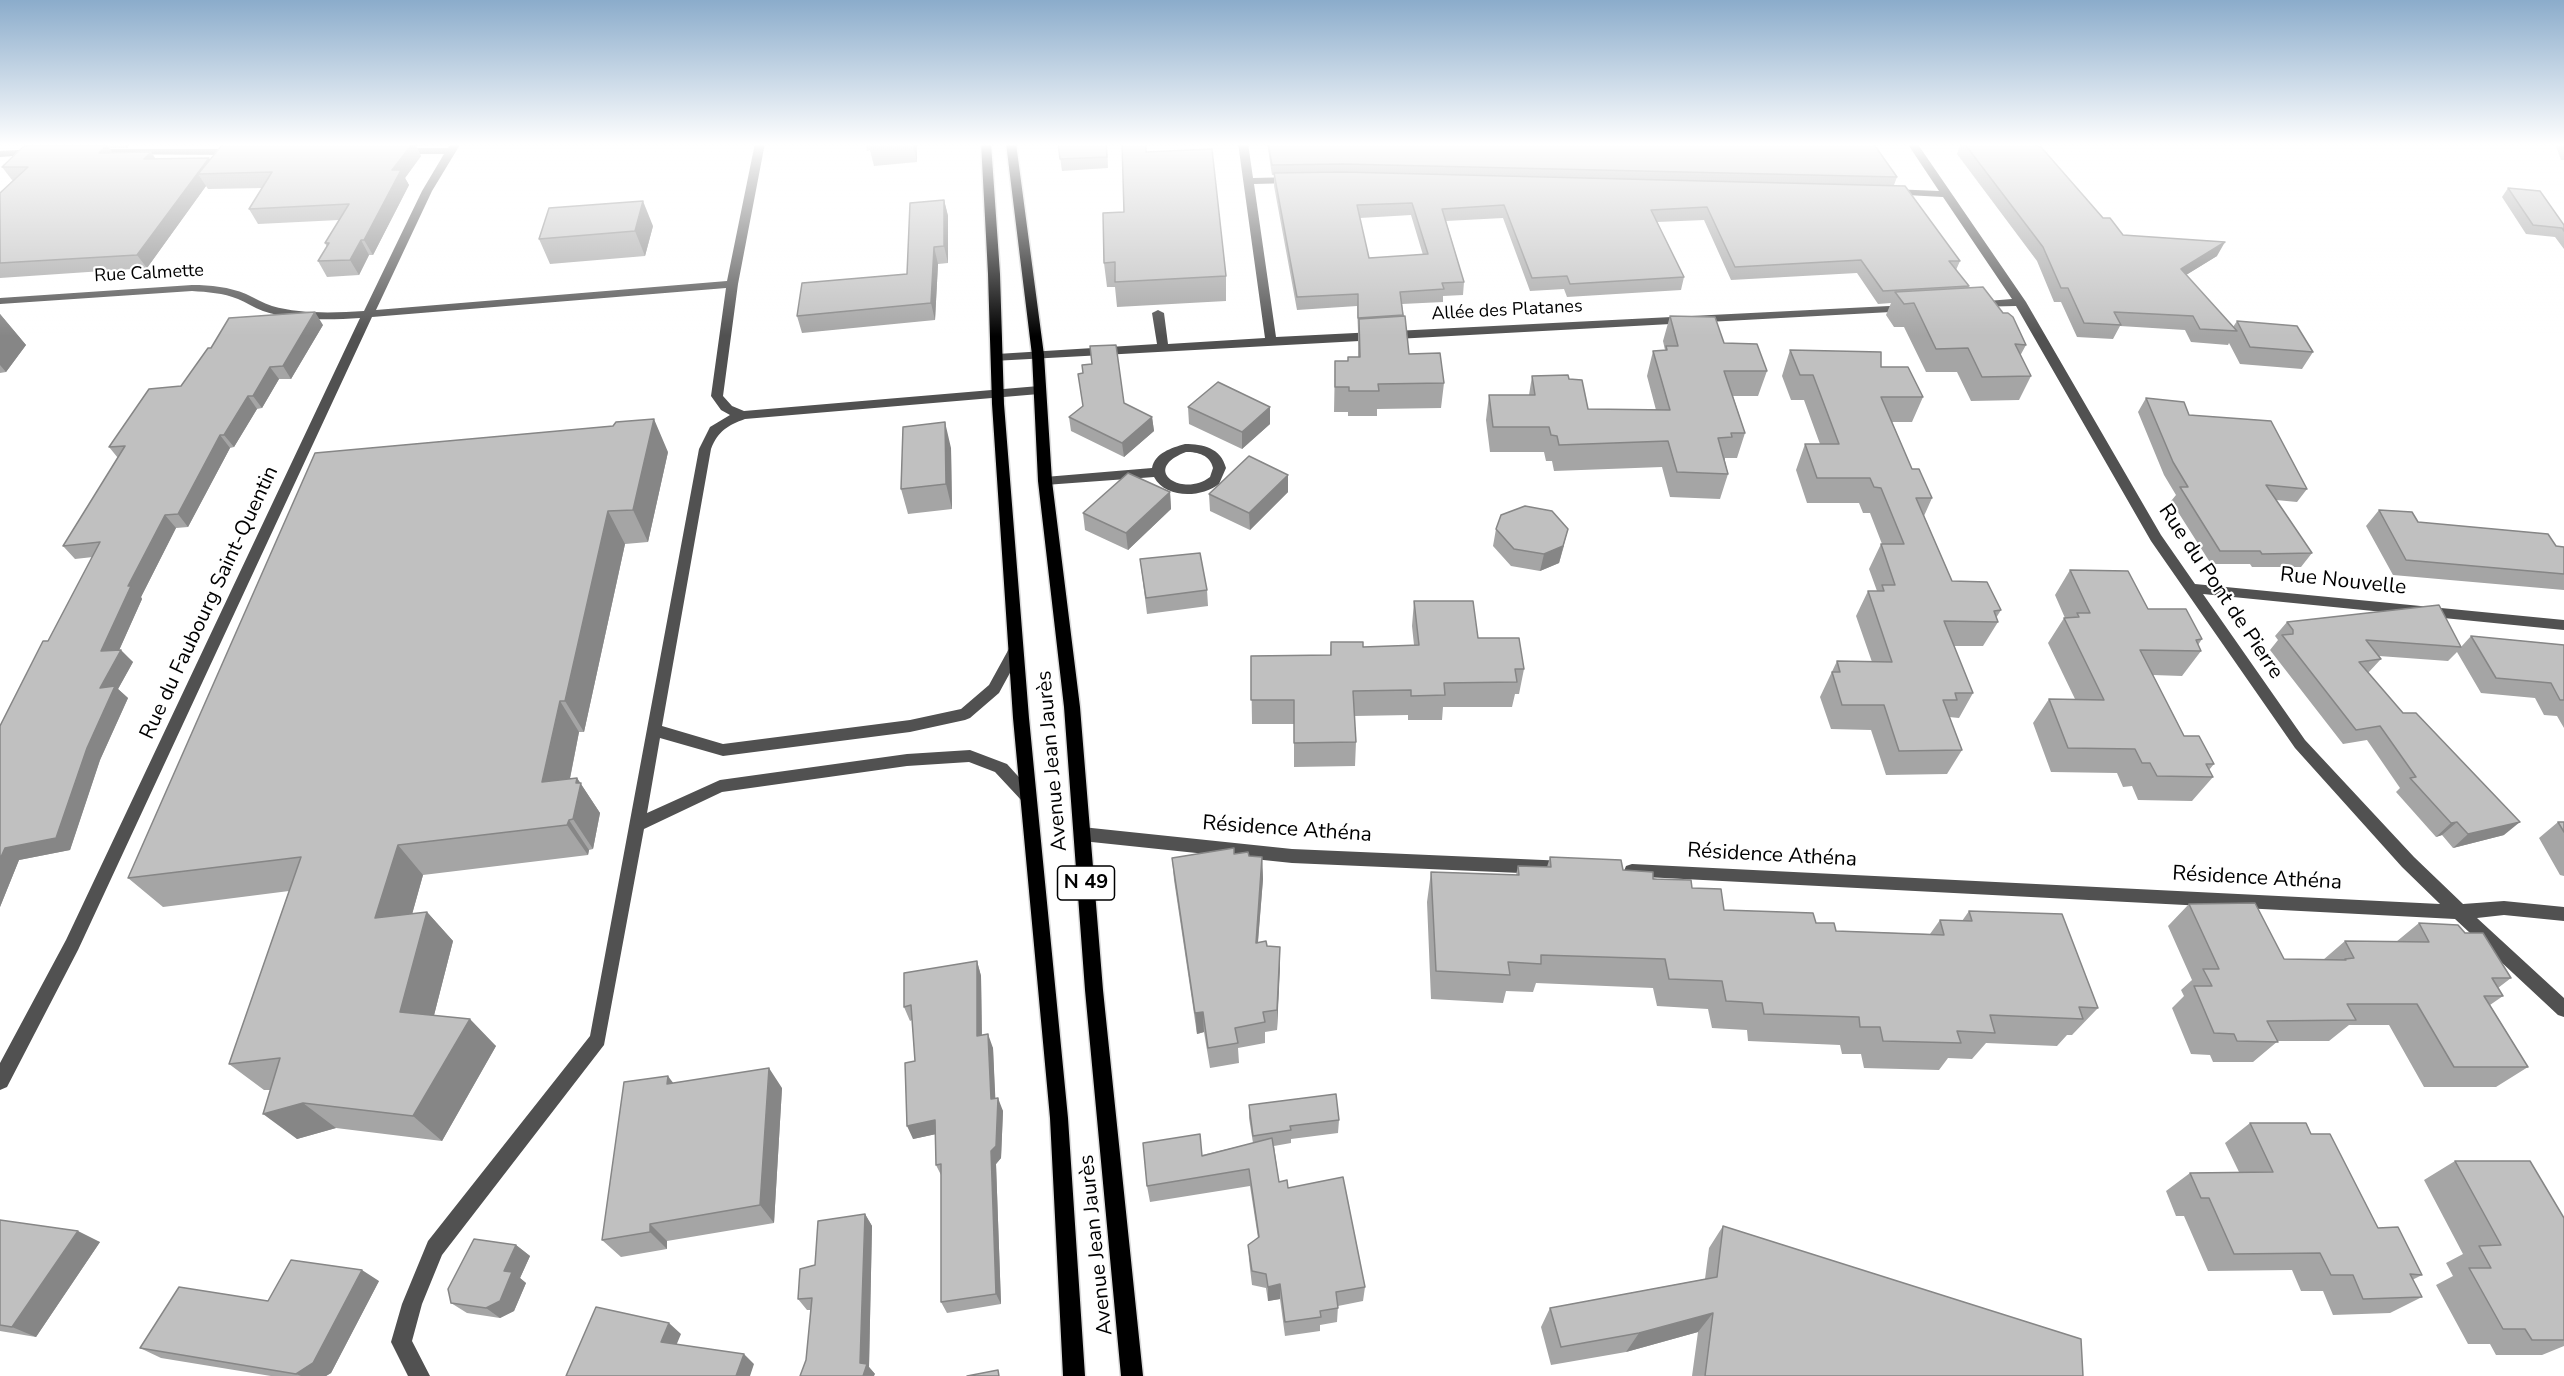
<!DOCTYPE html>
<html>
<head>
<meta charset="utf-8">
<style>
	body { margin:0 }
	canvas { display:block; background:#fff }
</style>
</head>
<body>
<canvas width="2564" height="1376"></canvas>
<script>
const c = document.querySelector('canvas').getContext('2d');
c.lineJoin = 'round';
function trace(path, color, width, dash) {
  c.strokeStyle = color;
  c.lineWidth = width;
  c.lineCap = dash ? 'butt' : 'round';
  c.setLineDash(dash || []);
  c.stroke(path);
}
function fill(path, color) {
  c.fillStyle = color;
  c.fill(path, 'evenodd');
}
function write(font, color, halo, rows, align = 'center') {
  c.font = font + ' "Nunito Sans",sans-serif';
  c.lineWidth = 4.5;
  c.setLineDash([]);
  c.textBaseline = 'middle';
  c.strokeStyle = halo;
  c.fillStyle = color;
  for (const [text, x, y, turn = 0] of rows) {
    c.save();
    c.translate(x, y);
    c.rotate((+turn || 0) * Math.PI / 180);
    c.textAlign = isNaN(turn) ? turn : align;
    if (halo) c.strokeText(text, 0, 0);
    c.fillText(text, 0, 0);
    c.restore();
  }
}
const minor = new Path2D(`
	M451,143H461L432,191L376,310L727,281L755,143H765L738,284L723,396L732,406L744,411L1039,386L1045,390L1039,394L745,419C728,425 718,431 711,449L662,726L723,744L910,720L961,709L989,685L1011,645H1021L1023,649L999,693L970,718L965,720L910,732L723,756L660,738L647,813L720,780L907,754L970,750L1007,764L1036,796L1034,801L1028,803L1022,801L995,772L969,762L907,766L722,792L644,829L604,1045L442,1255L422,1304L412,1341L430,1376H408L391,1342L402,1304L428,1241L590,1036L699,449L710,427L730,415L721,410L711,396L726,288L372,317L78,950L7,1087L0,1090V1063L66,940L360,318C329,320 293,321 263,311C254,308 246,302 238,299C223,293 208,292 192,291L0,304V298L192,285C211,285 229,287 246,294C255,298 263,303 272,306C300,314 334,313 364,311L422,191L444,154H399L394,151L399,148H448Z
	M1238,143H1248L1253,178L1293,177L1298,180L1293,183L1254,184L1276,337L1909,305L1915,308L1909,311L993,361V355L997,354L1157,344L1152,313L1158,310L1164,313L1168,344L1265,338Z
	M1907,143H1917L2026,302L2161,535L2195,584L2564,620V630L2203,594L2305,740L2414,857L2463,904L2504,901L2564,907V921L2504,915L2477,918L2564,998V1017L2558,1015L2455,919L1626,876L1624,871L1626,866L1632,864L2440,904L2402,867L2295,748L2151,541L2016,306L1971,307L1969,305L1975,302L2012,299L1943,197L1888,194V190L1892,189L1939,191Z
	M36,149L41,152L40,154L0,157V151Z
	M90,149H237L242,152L237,155L86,154L85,152Z
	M1185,444C1203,444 1221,448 1226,468L1219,484C1201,498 1166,499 1154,477L1045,485L1038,481L1045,477L1152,468C1155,453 1171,448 1185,444ZM1186,452C1198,452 1210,455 1213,468L1210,477C1183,498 1139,470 1186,452Z
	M1082,827L1292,849L1566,861L1572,863L1574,868L1572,873L1566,875L1292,863L1082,841L1076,839L1074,834L1076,829Z`);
const major = new Path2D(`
	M981,143H991L1000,274L1004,404L1029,718L1068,1118L1085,1376H1063L1050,1118L1013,718L992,404L988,274Z
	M1006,143H1016L1044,355L1052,481L1080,707L1103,990L1143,1376H1121L1085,990L1064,707L1038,481L1032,355Z`);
const wall = new Path2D(`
	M41,143H131L127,148H109L112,153L156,159L210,160L224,143H431L429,146H416L421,156L405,178L409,185L373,255H369L359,275L327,277L318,261L327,247L325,243L339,220L258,224L249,209L262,188L208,189L206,186L147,268L0,278V193L13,180H12L2,167L43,146Z
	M857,143H917V162L874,166L870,150L867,151L865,144L858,145Z
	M1058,143H1107L1108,168L1062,171Z
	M1267,143H1873L1897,177L1894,185L1960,261L1956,270L1969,286L1968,288L2026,345L2020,356L2031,376L2019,400L1971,401L1957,372H1926L1904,327H1894L1886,315L1891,303L1878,304L1857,273L1731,280L1704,220L1657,222L1684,277L1681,290L1567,297L1564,289L1530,291L1503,218L1446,221L1464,282L1463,295L1443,296V302L1402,304L1409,354L1444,383L1441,408L1377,409V416H1348V412H1334L1335,361H1348L1358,357V330V331L1357,306L1297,310L1274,186V175H1272ZM1411,215L1423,255L1369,258L1360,218Z
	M1961,143H2034L2103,218L2123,235L2217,256L2186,275L2233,327L2237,321L2313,352L2302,369L2240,364L2229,343L2228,345L2191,342L2185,330L2120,326L2113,339L2077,337L2061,302H2054L2037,261L1957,154Z
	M2459,143H2471L2469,145Z
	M2555,143H2564V160H2561Z
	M1146,152L1226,276V301L1117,307L1115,287H1107L1104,263Z
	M2508,188L2564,225V249L2555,237L2526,234L2502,197Z
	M944,200L948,216V263L938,264L935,320L802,333L797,316L907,274Z
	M653,226L645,256L550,264L539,239Z
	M0,314L26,345L6,372L0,373Z
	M1670,316L1724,343L1767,371L1758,396H1733L1745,433L1737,458H1725V461L1728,474L1720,499L1670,497L1662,467L1554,471L1552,461H1546L1544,452H1490L1486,420L1489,395H1529L1532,376L1569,379L1588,409L1656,410L1647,376L1653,351L1665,350L1663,341Z
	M323,325L291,379H279L262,408L257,409L234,447L230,448L188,527L176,528L141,597L142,599L119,650L133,662L118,689L128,698L100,760L70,850L19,860L0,907V726L48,641L93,557L75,559L63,546L118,458L109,447L181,386L211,348Z
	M1790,350L1881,367L1923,397L1912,422H1892L1912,469L1932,498L1924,516L1952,581L2001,610L1996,618L1998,622L1983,646H1954L1973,693L1959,718L1949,717L1962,750L1947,774L1886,775L1871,730L1831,729L1820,697L1837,661L1872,662L1856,616L1868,591H1877L1869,569L1881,544H1882L1870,513H1863L1859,503H1807L1796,470L1805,444H1820L1804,400H1791L1782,376Z
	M2146,398L2189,415L2307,489L2297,502L2276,500L2312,553L2301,567H2252L2250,564H2211L2171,501L2176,495L2164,475L2138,412Z
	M1124,403L1152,417L1154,431L1124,457L1071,431L1069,417Z
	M1188,407L1270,424L1242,449L1189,424Z
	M951,448L952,509L908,514L901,489Z
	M668,452L648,542L625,544L584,732H579L570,779L577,778L600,813L593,849L589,850L588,855L423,875L412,914L427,912L453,941L434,1015L496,1046L442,1141L336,1128L297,1139L270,1090H264L229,1064L289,891L163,907L128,878Z
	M1288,475V492L1250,530L1210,511L1209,494Z
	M1170,492L1171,509L1128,550L1085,530L1083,513Z
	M2379,510L2418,522L2564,547V590L2393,575L2366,526Z
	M1496,529L1564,546L1559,563L1540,571L1511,566L1493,546Z
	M1140,559L1207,590L1208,606L1147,614Z
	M2070,570L2148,609L2202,639L2198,645L2201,651L2182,676L2153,675L2184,736L2214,764L2209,770L2213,777L2192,801L2138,800L2132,786L2123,787L2117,773L2051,772L2033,723L2049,699H2075L2048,643L2064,618H2065L2055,595Z
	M1414,601L1478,638L1524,669L1519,694H1515L1512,707H1443L1442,720H1408V715L1354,716L1356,742L1355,766L1294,767V724H1252L1251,656L1330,655L1331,642L1363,647L1414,645L1412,626Z
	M2287,622L2461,647L2471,636L2564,645V728L2557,716L2544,715L2535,698L2481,693L2457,652L2448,661L2379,656L2381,659L2368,673L2504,835L2453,848L2442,835L2436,837L2396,792L2400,788L2367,740L2343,744L2270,650L2278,640L2275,636Z
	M2558,822H2564V876L2560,875L2539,838Z
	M1234,854L1249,856L1262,857L1263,879L1258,943L1267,946L1280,947L1277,1030L1265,1032V1043L1238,1048L1239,1063L1210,1068L1204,1032L1197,1034L1174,880L1172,858Z
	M1550,857L1623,870L1692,888L1724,910L1816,923L1836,931L1930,934L1940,920L1962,921L1969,911L2098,1008L2072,1035H2067L2057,1046L1986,1043L1972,1059L1948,1058L1939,1070L1864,1068L1861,1054H1842L1840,1045L1748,1041L1747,1030L1712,1028L1708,1009L1657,1006L1653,988L1536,983L1533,992L1506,991L1503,1003L1431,999L1427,902L1431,872L1516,875L1518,866L1547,867Z
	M2189,904L2284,959L2323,960L2345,941L2396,942L2419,923L2465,933L2511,978L2498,988L2503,996L2490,1005L2528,1067L2496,1087H2424L2389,1025H2349L2329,1041H2278L2253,1062H2213L2210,1055L2191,1054L2172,1008L2184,996L2181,990L2192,980L2168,926Z
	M977,961L981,976L982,1035L993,1048L995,1098L1003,1111L1001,1158L996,1164L1001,1304L947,1313L941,1302V1175L936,1165V1134L913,1139L915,1061L912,1020L910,1021L904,1007Z
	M673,1083L782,1088L774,1223L667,1241V1249L621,1257L602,1240Z
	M1249,1105L1339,1120L1338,1133L1291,1139V1143L1274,1146L1279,1182L1288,1188L1365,1287L1363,1301L1338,1306L1337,1322L1320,1325V1331L1285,1336L1280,1299L1268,1301L1266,1288L1252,1285L1249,1260L1248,1245L1258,1238L1250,1186L1150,1202L1147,1186L1202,1155L1253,1143L1249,1118Z
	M2250,1123L2311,1134L2378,1228L2422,1275L2412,1280L2422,1297L2390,1313L2333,1315L2323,1291H2301L2292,1270L2208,1271L2184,1216H2176L2166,1191L2190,1173L2239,1172L2225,1143Z
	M2455,1161L2564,1218V1346L2542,1355H2496L2490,1344H2468L2436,1285L2453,1276L2446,1263L2463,1254L2424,1180Z
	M865,1214L872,1226L869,1367L875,1374L806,1360L811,1310H807L798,1299L815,1265Z
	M0,1220L100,1242L36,1337L0,1331Z
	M1723,1226L2083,1376H1692L1698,1332L1626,1352L1551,1365L1541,1327L1550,1308L1705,1279L1709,1248Z
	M516,1245L530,1256L520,1278L526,1283L514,1311L500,1318L467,1313L451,1303Z
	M379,1281L331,1373L326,1376H271L161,1358L140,1348L268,1301Z`);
const shadedWall = new Path2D(`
	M123,143H131L127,148Z
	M413,143H415L421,156L405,178L409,185L373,255L364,240L392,170Z
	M913,143H917V162Z
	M107,145L116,158L99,153Z
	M151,152L160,165L144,159Z
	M209,158L217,171L198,174L206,186L147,268L137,255Z
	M944,200L948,216V263L944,246Z
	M643,201L653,226L645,256L635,231Z
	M361,240L369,255L359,275L350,260Z
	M2225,242L2217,256L2173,283L2181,269Z
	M934,247L938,264L935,320L931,303Z
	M315,312L323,325L291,379L283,366Z
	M0,314L26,345L6,372L0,365Z
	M270,367L279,379L262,408L253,396Z
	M248,396L257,409L234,447L224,435Z
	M1270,407V424L1242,449V432Z
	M1152,417L1154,431L1124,457L1122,443Z
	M654,419L668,452L648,542L633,510Z
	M945,422L951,448L952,509L946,484Z
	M220,435L230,448L188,527L178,514Z
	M1288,475V492L1250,530L1249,513Z
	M1170,492L1171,509L1128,550L1126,533Z
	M608,511L625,544L584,732L565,701Z
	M165,515L176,528L141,597L142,599L113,664L101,651L128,586Z
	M1568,529L1559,563L1540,571L1544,554Z
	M121,650L133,662L118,689L128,698L100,760L70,850L19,860L0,907V859L5,848L100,688Z
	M560,701L579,732L563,813L542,782Z
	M577,778L600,813L593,849L573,819L576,783Z
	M569,820L589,850L588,855L567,825Z
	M2457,822L2442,835L2436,837L2451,823Z
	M2520,822L2504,835L2453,848L2468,834Z
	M398,845L423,875L403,947L375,918Z
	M1262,857L1263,879L1256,964V943Z
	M427,912L453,941L428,1039L400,1012Z
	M1280,947V968L1277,1030V1010Z
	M977,961L981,976L982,1050L977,1036Z
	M1203,1012L1204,1032L1197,1034L1195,1013Z
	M470,1019L496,1046L442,1141L413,1116Z
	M988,1034L993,1048L996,1112L991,1099Z
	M769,1068L782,1088L774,1223L760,1205Z
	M668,1076L683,1096L667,1084Z
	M998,1098L1003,1111L1001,1158L996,1164L1001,1304L996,1294L991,1151Z
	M303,1103L336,1128L297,1139L263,1114Z
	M935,1120L941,1133L913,1139L907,1126Z
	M865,1214L872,1226L869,1367L875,1374L874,1376H863L860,1363Z
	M650,1224L667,1241V1249L650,1232Z
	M78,1231L100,1242L36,1337L12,1327Z
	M516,1245L530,1256L520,1278L526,1283L514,1311L500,1318L486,1308Z
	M362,1270L379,1281L331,1373L326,1376H301L296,1374Z
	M1280,1284V1299L1268,1301V1287Z
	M1713,1313L1698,1332L1626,1352L1639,1333Z
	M669,1323L681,1334L673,1353L661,1342Z
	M744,1354L754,1364L750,1376H736Z`);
const building = new Path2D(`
	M224,143H413L392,170H401L364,240H361L350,260L318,261L329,243H325L349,204L249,209L272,172L198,174Z
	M1058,143H1106L1107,157L1060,159Z
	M1122,143H1146V152L1212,149L1226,276L1115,282V262L1104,263L1103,213L1124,212Z
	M1268,143H1873L1897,177L1343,164L1272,165Z
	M1964,143H2034L2037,146L2041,147L2103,218H2110L2123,235L2225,242L2181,269L2237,331L2200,329L2193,316L2114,312L2121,325L2084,323L2068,288H2061L2043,247Z
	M107,145L99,153L151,152L144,159L209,158L137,255L0,263V193L28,167H2L24,146Z
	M1343,172L1905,186L1960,261H1949L1969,286L1883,291L1861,260L1735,267L1707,207L1651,210L1684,277L1570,284L1567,276L1532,278L1504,205L1442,209L1464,282L1442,283L1444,289L1400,292L1403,315L1358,318V294L1297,297L1274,173ZM1412,203L1428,254L1369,258L1357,205Z
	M2508,188L2540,191L2564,225V231L2562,228L2533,225Z
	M944,200V246L934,247L931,303L797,316L802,283L907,274L910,203Z
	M643,201L635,231L539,239L549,208Z
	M1983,287L2003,313H2008L2013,317L2026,345L2015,344L2031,376L1982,377L1968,348L1936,349L1914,303L1904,304L1895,292Z
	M315,312L283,366L270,367L253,396H248L224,435H220L178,514L165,515L128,586H131L101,651L121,650L100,688L115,686L87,748L56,838L5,848L0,859V726L43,641H48L100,542L63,546L125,446L109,447L149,389L181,386L208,348H211L229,318Z
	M1405,316L1409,354L1440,353L1444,383L1378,384L1379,391H1349V387H1335V361H1348V357H1360L1359,319Z
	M1670,316L1715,317L1724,343L1757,344L1767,371H1724L1745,433H1731L1732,437L1718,438L1728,474L1677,472L1668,441L1559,445L1557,436L1551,435L1549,427H1493L1489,395H1535L1532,376L1568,375L1569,379L1582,380L1588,409L1670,410L1653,351L1667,350L1666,346H1678Z
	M2237,321L2297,326L2313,352L2250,347Z
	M1116,345L1124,403L1152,417L1122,443L1069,417L1083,406L1078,374L1083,373L1082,365L1092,364L1090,346Z
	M1790,350L1881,352V367H1908L1923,397H1881L1912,469H1919L1932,498H1916L1952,581L1987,582L2001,610L1994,611L1998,622L1944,621L1973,693H1955L1957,700H1943L1962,750L1899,751L1884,705H1842L1832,672H1840L1837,661L1892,662L1868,591H1884L1882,585H1895L1881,544H1904L1881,488L1874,487L1870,478H1817L1805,444H1839L1813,375H1800Z
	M1218,382L1270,407L1242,432L1188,407Z
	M2146,398L2184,402L2189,415L2271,421L2307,489L2266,485L2312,553L2262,554L2260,551H2220L2180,487H2188L2173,462Z
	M654,419L633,510L608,511L565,701H560L542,782L577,778L576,783H581L573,819L569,820L567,825L398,845L375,918L427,912L400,1012L470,1019L413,1116L303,1103L263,1114L280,1058L229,1064L301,857L128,878L315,453L613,426L616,422Z
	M945,422L946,484L901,489L903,427Z
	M1249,456L1288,475L1249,513L1209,494Z
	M1128,473L1170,492L1126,533L1083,513Z
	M1525,506L1552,511L1568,529L1563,546L1544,554L1514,549L1496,529L1501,515Z
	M2379,510L2412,512L2418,522L2548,534L2556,546L2564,547V574L2406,560Z
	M1200,553L1207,590L1146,598L1140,559Z
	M2070,570L2128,571L2148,609H2186L2202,639L2196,640L2201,651L2140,650L2184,736H2199L2214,764H2206L2213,777L2157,776L2150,763H2142L2135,749L2068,748L2049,699L2104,700L2064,618L2079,617L2077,613H2090Z
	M1414,601H1473L1478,638H1519L1524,669H1515L1517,682L1444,683L1445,695L1411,696V690L1353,691L1356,742L1294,743V700H1251V656L1331,655V642H1363V647L1419,645Z
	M2439,605L2461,647L2366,640L2381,659L2359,662L2403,713H2416L2520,822L2468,834L2457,822L2451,823L2410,778L2416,777L2380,726L2356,730L2282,635L2293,634V630L2287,622Z
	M2471,636L2564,645V700H2560L2551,683L2496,678Z
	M2558,822H2564V832Z
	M1234,848V854L1248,852L1249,856L1262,857L1256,943L1266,941L1267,946L1280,947L1277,1010L1263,1012L1265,1022L1235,1028L1238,1043L1208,1048L1203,1012L1195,1013L1172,858Z
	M1550,857L1621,860L1623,870L1653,872V879L1691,880L1692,888L1721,889L1724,910L1813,913L1816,923H1834L1836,931L1944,935L1940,920L1972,921L1969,911L2062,914L2098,1008L2079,1007L2083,1019L1990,1015L1995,1033L1957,1031L1961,1043L1883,1041L1880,1027H1860L1859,1017L1764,1014L1762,1003L1726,1001L1722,981L1669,979L1665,959L1541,955V964L1508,962L1510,975L1436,971L1431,872L1519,875L1518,866L1551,867Z
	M2255,903L2284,959L2346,960L2345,959L2354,958L2345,941L2429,942L2419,923L2458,925L2465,933H2483L2511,978H2492L2503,996H2484L2528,1067H2454L2417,1004H2347L2356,1020L2267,1021L2278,1042L2237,1041L2234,1034L2214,1033L2194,986H2212L2203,969H2219L2189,904Z
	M977,961V1036L988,1034L991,1099L998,1098L996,1146L991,1151L996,1294L941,1302V1164L936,1165L935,1120L907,1126L905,1063L915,1061L911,1005L904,1007V973Z
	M769,1068L760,1205L650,1224V1232L602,1240L624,1082L668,1076L667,1084Z
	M1336,1094L1339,1120L1290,1126L1291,1130L1253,1136L1249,1105Z
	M2250,1123H2306L2311,1134H2330L2378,1228L2398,1227L2422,1275L2410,1274L2422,1297L2363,1299L2353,1275H2331L2320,1253L2234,1254L2209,1198H2201L2190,1173L2273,1172Z
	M1200,1134L1202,1156L1272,1138L1279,1182L1287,1180L1288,1188L1343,1177L1365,1287L1336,1292L1338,1308L1320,1311L1321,1317L1285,1322L1280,1284L1268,1287L1266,1274L1252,1271L1248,1245L1259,1237L1249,1169L1147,1186L1143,1143Z
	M2455,1161H2530L2564,1218V1340H2532L2525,1329H2503L2469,1268H2491L2479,1246L2501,1245Z
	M865,1214L860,1363L867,1364L863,1376H800L806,1360L812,1298L798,1299L800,1269L815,1265L818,1221Z
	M0,1220L78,1231L12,1327L0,1325Z
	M1723,1226L2081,1339L2083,1376H1705L1713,1313L1639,1333L1561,1347L1550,1308L1717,1277Z
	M474,1239L516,1245L504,1271L512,1272L500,1301L486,1308L451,1303L448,1289Z
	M291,1260L362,1270L313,1363L296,1374L140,1348L179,1287L268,1301Z
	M596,1307L669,1323L661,1342L744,1354L736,1376H566Z
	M998,1370L999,1376H967Z`);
const farStreetnames = [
	["Rue Calmette",149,274,-3],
	["Allée des Platanes",1507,311,-3]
];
const shields = [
	[1086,883,57]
];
const shieldNames = [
	["N 49",1086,883]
];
const streetNames = [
	["Rue Nouvelle",2343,582,6],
	["Rue du Pont de Pierre",2220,592,56],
	["Rue du Faubourg Saint-Quentin",210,603,-65],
	["Avenue Jean Jaurès",1053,761,-95],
	["Résidence Athéna",1287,830,4],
	["Résidence Athéna",1772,856,3],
	["Résidence Athéna",2257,879,3],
	["Avenue Jean Jaurès",1097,1245,-96]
];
trace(major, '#dbdbdb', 3);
fill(minor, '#515151');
fill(major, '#000');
fill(wall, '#a5a5a5');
fill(shadedWall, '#868686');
fill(building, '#c0c0c0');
trace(building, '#868686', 1.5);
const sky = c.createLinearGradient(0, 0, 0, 336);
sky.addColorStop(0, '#8baccb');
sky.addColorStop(0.43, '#fff');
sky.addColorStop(1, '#ffffff00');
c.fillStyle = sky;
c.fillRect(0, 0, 2564, 336);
write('18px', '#000', '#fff', farStreetnames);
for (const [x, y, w] of shields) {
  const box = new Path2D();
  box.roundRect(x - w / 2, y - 17, w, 34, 4.5);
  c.fillStyle = '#fff';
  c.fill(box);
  trace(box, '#000', 1.5);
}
write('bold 20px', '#000', null, shieldNames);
write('21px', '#000', '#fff', streetNames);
</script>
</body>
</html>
